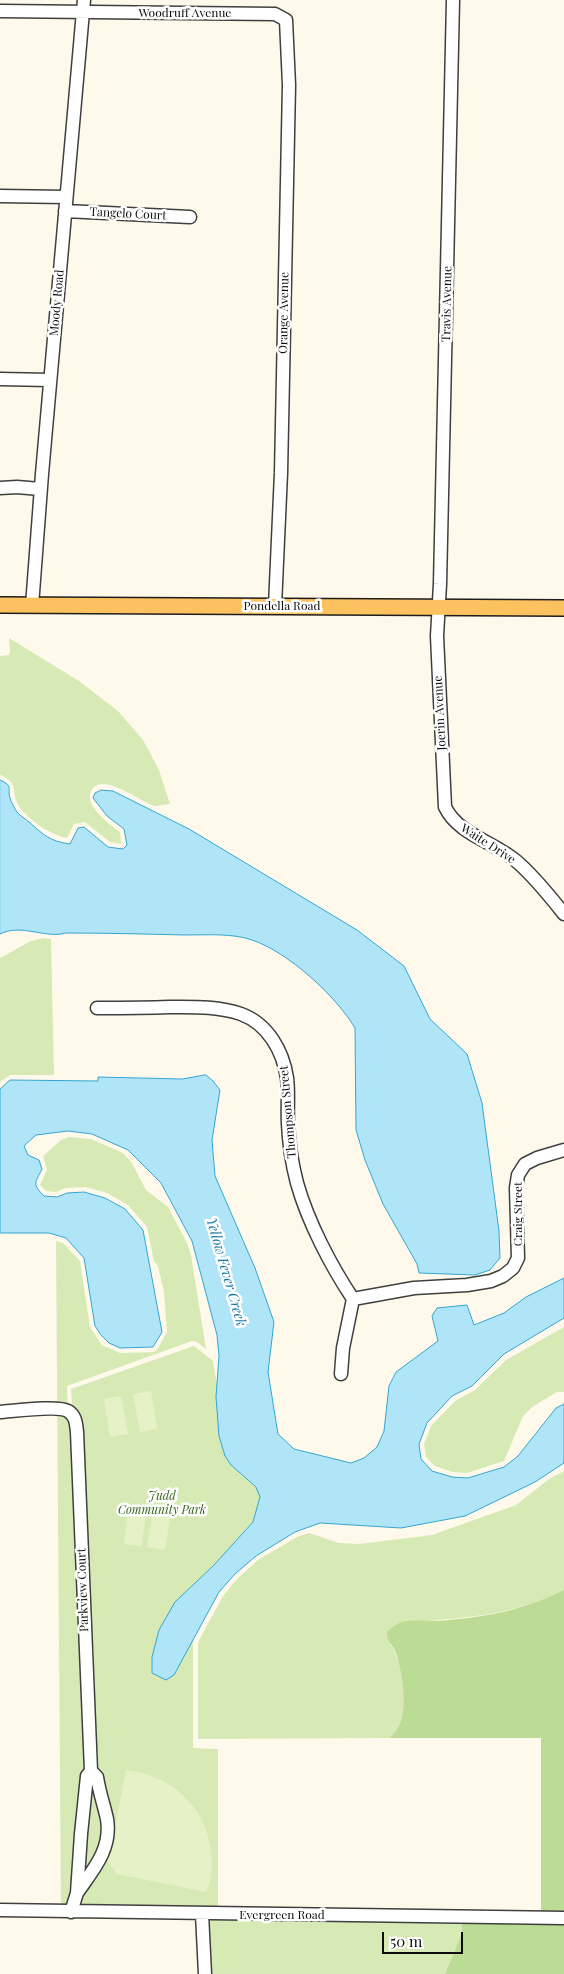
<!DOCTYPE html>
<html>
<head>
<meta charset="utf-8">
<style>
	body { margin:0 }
	#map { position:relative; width:564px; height:1974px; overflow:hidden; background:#fff9eb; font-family:"Playfair Display",serif }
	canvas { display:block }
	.scale { position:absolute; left:382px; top:1932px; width:81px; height:22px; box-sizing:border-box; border:2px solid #0c0c0c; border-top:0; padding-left:6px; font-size:15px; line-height:18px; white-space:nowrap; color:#0c0c0c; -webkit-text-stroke:4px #fff; paint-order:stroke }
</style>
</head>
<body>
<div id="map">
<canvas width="564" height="1974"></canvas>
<div class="scale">50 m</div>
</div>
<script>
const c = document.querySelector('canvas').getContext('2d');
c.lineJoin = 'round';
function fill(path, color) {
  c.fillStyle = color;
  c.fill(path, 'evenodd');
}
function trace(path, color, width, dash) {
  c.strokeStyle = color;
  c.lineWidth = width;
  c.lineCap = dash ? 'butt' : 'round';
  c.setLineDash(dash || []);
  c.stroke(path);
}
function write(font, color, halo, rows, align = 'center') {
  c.font = font + ' "Playfair Display",serif';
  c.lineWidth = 5;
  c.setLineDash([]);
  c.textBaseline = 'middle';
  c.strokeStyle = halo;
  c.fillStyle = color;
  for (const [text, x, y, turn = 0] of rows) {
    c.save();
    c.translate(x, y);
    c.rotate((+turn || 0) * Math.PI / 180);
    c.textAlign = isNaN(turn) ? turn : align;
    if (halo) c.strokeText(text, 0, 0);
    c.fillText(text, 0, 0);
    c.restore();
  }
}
const green = new Path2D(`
	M9,638L79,681L118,711L143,740L159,770L170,804C166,804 159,806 155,806C141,803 98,767 90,794C86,806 111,826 120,832L121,844L110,842L85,822L74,824L67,838C52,836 31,821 21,809C9,794 21,783 0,775V656L9,655L10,652Z
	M43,938L51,939L54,1075H10L0,1082V958L31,941Z
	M69,1137L91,1139L123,1153L132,1163L146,1190L168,1207L187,1243L191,1255L206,1349L197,1342L192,1341L67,1386L68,1410L77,1440L93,1755L77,1906L461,1920L462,1933L445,1974H199L197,1917L61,1914L56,1241L63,1243L80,1261L90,1327L102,1345L120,1353L154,1352L157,1350L167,1332L164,1292L158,1266L154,1261L147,1227L128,1205L107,1193L86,1187L66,1188L56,1192L46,1191L40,1185L47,1170L43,1156L61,1140Z
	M564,1327V1392H557L532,1407L523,1416L504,1461L467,1473L453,1472L435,1466L426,1457L424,1444L431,1426L455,1401L475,1390L506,1360Z
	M194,1346L213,1361L231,1465L256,1487L267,1506L214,1565L193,1586V1748L218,1749V1910L88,1908L82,1904L80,1873L91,1771L98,1756L92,1690L94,1651L87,1624L71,1389Z
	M564,1471V1590C515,1615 459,1620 405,1621L390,1644C403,1659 411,1718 396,1734C394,1736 391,1737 389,1738L198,1739V1642L223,1596L238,1578L258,1560L297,1537L309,1533L339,1543L359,1544L432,1535L516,1505L549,1479Z`);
const forest = new Path2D(`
	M564,1590V1974H445L462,1933L461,1920L541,1921V1738H389C412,1724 403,1675 396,1653C393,1645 387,1642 387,1632C392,1627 399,1622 406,1621C420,1619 435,1622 449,1620C488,1617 529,1608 564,1590Z`);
const pitch = new Path2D(`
	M151,1391L157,1429L140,1432L133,1394Z
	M121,1396L128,1434L110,1437L104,1399Z
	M129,1506L147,1509L141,1546L124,1544Z
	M153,1509L171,1512L165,1550L147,1547Z
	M126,1770C171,1775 208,1807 211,1854C212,1867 212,1880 206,1892L117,1874L108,1862Z`);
const water = new Path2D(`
	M0,780C14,786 7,788 10,798C11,802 15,809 17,812C20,816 26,819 29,822C44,835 49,841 70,844L78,828L84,827L108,847L123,849L127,845L124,829L107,816L93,798L95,793L101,790L113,791L189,829L357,930L404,966L430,1019L467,1054L482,1103L499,1231L500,1258L490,1270L475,1275L419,1273L417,1264L383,1204L365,1160L356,1130L355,1028C336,996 288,952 252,940C232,933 206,935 184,935C145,934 105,933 66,933C45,939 21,923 0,934Z
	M206,1075L213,1081L220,1090L212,1140L215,1176L255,1268L274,1322L268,1372L278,1434L294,1449L351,1463L364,1458L377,1447L384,1431L389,1386L396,1372L438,1341L432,1316L437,1308L467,1305L474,1325L504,1313L526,1297L564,1278V1318L504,1354L472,1386L452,1396L427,1423L419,1444L421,1459L432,1471L452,1477L468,1478L504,1467L518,1456L556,1408L564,1404V1463L535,1482L465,1516L401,1528L320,1523L295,1532L256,1556L235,1574L219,1592L174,1675L166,1680L152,1673V1657L159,1630L175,1602L214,1565L253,1522L260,1497L256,1487L231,1465L225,1456L219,1436L216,1397L219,1356L217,1335L192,1241L161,1183L128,1150L92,1134L68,1131L36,1135L24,1146L28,1155L39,1160L42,1169C35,1183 32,1184 44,1196L57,1197L67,1193L84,1192L105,1198L125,1209L143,1230L162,1332L153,1347L120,1348L109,1343L101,1335L95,1326L84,1258L66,1238L49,1233H0V1089L10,1080L98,1081V1077L182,1079Z`);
const minor = new Path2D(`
	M453,0L440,584L437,636L445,807C458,834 492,841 515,860C533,875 549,895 564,914
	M0,11L275,14L286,20L289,85L281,473L275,606
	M0,196L66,197
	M65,211L190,217
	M0,379L50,380
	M0,488L17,487L40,489
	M32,606L42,474L84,0
	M97,1008C121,1008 145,1008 169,1007C193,1007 218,1006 241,1014C268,1024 283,1051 287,1078C289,1093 287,1109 288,1124C289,1144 292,1164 297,1183C308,1222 331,1266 353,1299L343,1348L341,1374
	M353,1299L414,1288L467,1285L491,1281L503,1276L513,1268L518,1258L516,1188L518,1175L525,1164L537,1158L564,1150
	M0,1412C14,1411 58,1405 68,1411C76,1416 76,1424 77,1432L91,1771L87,1776L81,1834L77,1893L71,1912
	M77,1893C93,1870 112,1849 107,1819C104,1805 99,1791 97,1777L91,1771
	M0,1910L564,1918
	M202,1914L205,1974`);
const major = new Path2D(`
	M0,605L564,608`);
const streetNames = [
	["Woodruff Avenue",185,13],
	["Tangelo Court",128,214,3],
	["Moody Road",57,303,-85],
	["Travis Avenue",447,304,-89],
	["Orange Avenue",284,313,-89],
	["Pondella Road",282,606],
	["Joerin Avenue",440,713,-93],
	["Waite Drive",488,844,33],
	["Thompson Street",288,1112,-95],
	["Craig Street",518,1214,-90],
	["Parkview Court",83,1590,-92],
	["Evergreen Road",282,1915]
];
const parkNames = [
	["Judd",162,1496],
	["Community Park",162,1510]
];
const waterNames = [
	["Yellow Fever Creek",226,1272,74]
];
fill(green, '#d7eab5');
fill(forest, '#bcdb94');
fill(pitch, '#e7f1c7');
fill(water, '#afe5f7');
trace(water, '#35a5d0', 1);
trace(minor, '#3f3f3f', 15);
trace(major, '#1d1d1d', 18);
trace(minor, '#fff', 12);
trace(major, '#fbc25f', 15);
write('12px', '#0c0c0c', '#fff', streetNames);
write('italic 12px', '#34651c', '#fff', parkNames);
write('italic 14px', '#1374a0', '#fff', waterNames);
</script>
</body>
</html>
